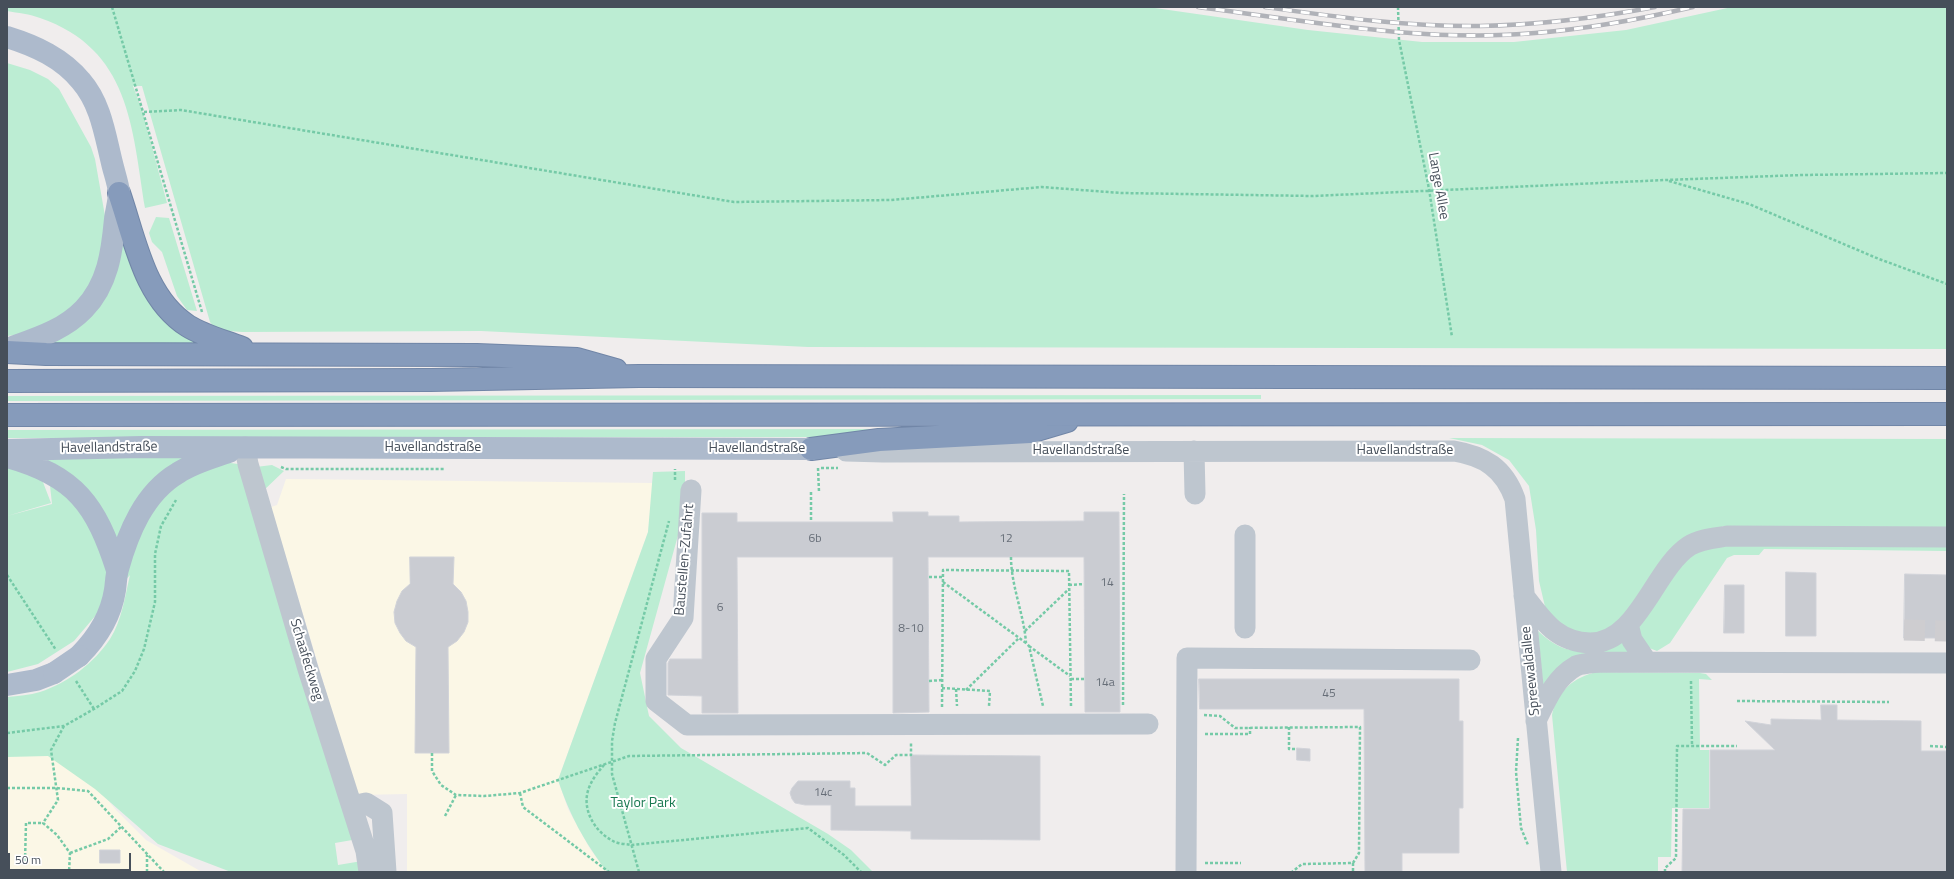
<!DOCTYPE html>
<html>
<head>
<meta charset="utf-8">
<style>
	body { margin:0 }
	#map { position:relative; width:1954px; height:879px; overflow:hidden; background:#f0eded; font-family:"Titillium Web",sans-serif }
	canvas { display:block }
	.frame { position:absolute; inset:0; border:8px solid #464f5a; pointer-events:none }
	.scale { position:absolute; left:8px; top:853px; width:123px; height:18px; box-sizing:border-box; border:2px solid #464f5a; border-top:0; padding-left:5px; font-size:12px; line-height:14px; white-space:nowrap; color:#464f5a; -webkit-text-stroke:3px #fff; paint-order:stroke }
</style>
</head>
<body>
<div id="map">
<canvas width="1954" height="879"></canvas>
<div class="frame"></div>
<div class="scale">50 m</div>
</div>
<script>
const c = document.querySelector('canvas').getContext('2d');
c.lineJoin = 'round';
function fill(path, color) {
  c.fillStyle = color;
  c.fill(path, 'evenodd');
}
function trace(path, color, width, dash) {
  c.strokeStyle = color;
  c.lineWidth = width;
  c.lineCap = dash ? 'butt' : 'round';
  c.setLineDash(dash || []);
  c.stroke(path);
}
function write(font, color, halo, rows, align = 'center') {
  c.font = font + ' "Titillium Web",sans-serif';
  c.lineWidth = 4;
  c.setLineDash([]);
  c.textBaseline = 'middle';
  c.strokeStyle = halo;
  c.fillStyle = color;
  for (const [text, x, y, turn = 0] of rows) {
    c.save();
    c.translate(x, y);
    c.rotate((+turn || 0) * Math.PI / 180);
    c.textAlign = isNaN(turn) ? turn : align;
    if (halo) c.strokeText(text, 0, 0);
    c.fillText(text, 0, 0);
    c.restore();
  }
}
const commercial = new Path2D(`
	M286,479L653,483L648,532L558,780L568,809L590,849L607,872H407V794L357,795L271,507L277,505Z
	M59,749L83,770L116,810L146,840L202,872H7V752Z`);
const green = new Path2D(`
	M7,7H1148L1308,30L1422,42H1514L1626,30L1732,7H1947V349L808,347L481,331L242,332L216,330L210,322L142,86H133L142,110L167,203L145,208C132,127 130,49 40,18C30,14 18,13 7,11Z
	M7,63L30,70L48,79L59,89L91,147L95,159L105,216L104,262L78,307L25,334L7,336Z
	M156,217L169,218L197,311L187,310L177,296L162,252L152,242L149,233Z
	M121,234L132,255L206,343L45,348L66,335Z
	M1261,395V399L7,401V396Z
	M878,429L882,430L839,437L7,438V430Z
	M1449,438L1947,439V528L1723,526L1628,613L1605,632L1583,635L1565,629L1546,611L1539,581L1536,530L1529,486L1509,460L1482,445Z
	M183,457L246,465L358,839L335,843L338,865L362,861L363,872H231L158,844L95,789L48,756L7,757V697C18,696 30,695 40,692C68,683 94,663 110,639C122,620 125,596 130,575L74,641L38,664L7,672V516L52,504L47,458Z
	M272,465L284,471L262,492L256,467Z
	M7,466L41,477L51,503L7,516Z
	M685,471V510L640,673L649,716L681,748L828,834L851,850L873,872H607C584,841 570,816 558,780L648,532L653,472Z
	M1725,542L1947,544V551L1764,549L1759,555H1734L1727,558L1670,643L1657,651L1644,646L1637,633L1642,618L1684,561L1703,548Z
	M1538,631C1569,660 1586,651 1623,640L1632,657L1543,686Z
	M1597,672L1700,673L1706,674L1712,680L1699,679L1700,750H1709V808H1672L1671,857H1658V872H1567L1552,715C1557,691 1574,677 1597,672Z`);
const building = new Path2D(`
	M893,512H928V516H959V522L1084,521V512H1119L1120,712H1085L1084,557H928L929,712L893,713V557H737L738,713H702V696L668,695V663L670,659H702V513H737V522H893Z
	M410,557H454L453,584L461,592L466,601L468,612V622L464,632L457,641L448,647L449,753H415L416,647L406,641L400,633L395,623L394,612L397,601L402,591L410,584Z
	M1786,572L1816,573V636H1786Z
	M1905,574L1947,575V638H1904Z
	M1725,585H1744V633H1724Z
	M1199,679H1459V721H1463V808H1459V853H1402V872H1365L1364,709H1200Z
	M1821,705H1837V720L1921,721V751H1947V872H1682L1683,809H1710V750H1775L1745,721L1771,725V719L1821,720Z
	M1297,748L1310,749V761L1297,760Z
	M911,755L1040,756V840L911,839V831L831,830V805H805L795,803L792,799L790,793L792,788L798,781H850V788H855V806H911Z
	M100,850H120V863H100Z`);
const minorTunnel = new Path2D(`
	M1904,630L1947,631`);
const path = new Path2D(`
	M112,7L202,312
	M1398,7L1399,40L1429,189L1452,337
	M144,112L181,110L734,202L891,200L1042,187L1121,193L1313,196L1665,180L1802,175L1947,173
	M1669,181L1749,204L1879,259L1947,284
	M281,467L286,469H444
	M818,468L819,492
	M821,468H838
	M675,480V469
	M811,492V522
	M1011,557C1011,586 1024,614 1026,643L1029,646L1043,706
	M7,575L56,650
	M929,577H943
	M943,582L1026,643
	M1069,585L1084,584
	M1025,631L1069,589
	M1029,646L1070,676
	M1071,679H1085
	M76,681L94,709
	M929,681L942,680
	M1691,681L1692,746
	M942,688L990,691L989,706
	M956,689L957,706
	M966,690L1019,638
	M1737,701L1889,702
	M1123,705L1124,494
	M942,707L943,570L1069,571L1071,707
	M1204,715L1220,716L1235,728L1360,727L1359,853L1353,863L1302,864L1292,872
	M64,726L51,750L58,800L43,823L57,835L70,853L69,872
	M1289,727V749H1296
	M7,733L64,726L94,709L122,691L135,671L144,649L155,602V554L161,526L176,500
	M1205,734H1250V727
	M1518,738L1516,772L1521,828L1528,845
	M1930,746L1947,747
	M432,753V771L441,785L456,795L484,796L520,793L629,756L867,753L885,765L896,755H911V743
	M604,765C597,773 589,783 587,795C584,814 597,833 613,841C618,844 626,844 631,845L808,828L844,855L861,872
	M7,788H56L88,791L164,872
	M520,793L523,807L609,872
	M445,816L456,795
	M70,853L108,839L121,827
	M25,861L26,823H43
	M1205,863H1241
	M1353,863V872
	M147,872V855
	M639,872L612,774V741L615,723L669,521
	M1665,872V868L1676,858L1677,746H1737`);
const minor = new Path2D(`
	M245,447L248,464L308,669L366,851L369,872
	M846,451L883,452L1454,451C1484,456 1504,468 1515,499L1551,872
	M1194,451L1195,494
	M691,490L683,618L656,659V701L687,725L1148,724
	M1524,596C1543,620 1556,642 1590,643C1638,643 1654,569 1689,546C1700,539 1715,538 1727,536L1947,537
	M1628,624L1632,640L1647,662
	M1245,628V535
	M1536,721C1546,700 1555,678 1576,666C1583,663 1593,663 1601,662L1947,663
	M352,806L366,803L382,813L386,872
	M1186,872L1187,658L1470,660`);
const major = new Path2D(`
	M7,37C36,46 62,58 81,81C101,104 105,135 112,163C114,172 118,183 119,192C119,201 116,211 115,219C112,252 108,284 84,309C63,331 34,339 7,349
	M7,450L142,447L811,449
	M7,457C76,476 96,505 117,570
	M79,656C97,638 111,616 115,590C116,583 116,576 118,569C128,533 144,493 178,473C193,463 212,458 229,452
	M7,685L36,680L54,673`);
const highway = new Path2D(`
	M119,193C135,239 144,298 188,326C204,336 224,341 242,348
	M7,352L46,354L477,355L577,359L616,370
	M7,381L431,380L639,376L1947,378
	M7,415L1947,414
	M811,449L879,440L1030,432L1067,421`);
const rail = new Path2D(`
	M1198,7C1307,21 1425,43 1535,33C1588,29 1641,19 1693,7
	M1265,7C1337,17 1408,27 1480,26C1539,25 1596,18 1655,7`);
const majorBridge = new Path2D(`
	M54,673L79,656`);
const numberNames = [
	["6b",815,539],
	["12",1006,539],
	["14",1107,583],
	["6",720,608],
	["8-10",911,629],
	["14a",1105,683],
	["45",1329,694],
	["14c",823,793]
];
const streetNames = [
	["Lange Allee",1438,186,80],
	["Havellandstraße",109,448,-1],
	["Havellandstraße",433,448],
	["Havellandstraße",757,449],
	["Havellandstraße",1081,451],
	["Havellandstraße",1405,451],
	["Baustellen-Zufahrt",685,560,-85],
	["Schaafeckweg",306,660,73],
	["Spreewaldallee",1531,671,-96]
];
const parkNames = [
	["Taylor Park",643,804]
];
fill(commercial, '#fbf7e6');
fill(green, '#bcedd3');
fill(building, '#caccd2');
trace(building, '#d1d3d9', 1);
trace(minorTunnel, '#cecdd0', 21, [21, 10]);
trace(highway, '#7186a7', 24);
trace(path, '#75caa7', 2.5, [3, 2]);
trace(minor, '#bec6cf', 21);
trace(major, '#adbacc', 22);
trace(highway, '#869bbb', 22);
trace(rail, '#b0b2b8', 4.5);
trace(rail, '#fff', 3, [9]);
trace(majorBridge, '#adbacc', 22);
write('12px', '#676e78', null, numberNames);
write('14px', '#464f5a', '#fff', streetNames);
write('14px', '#197951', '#fff', parkNames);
</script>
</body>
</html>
